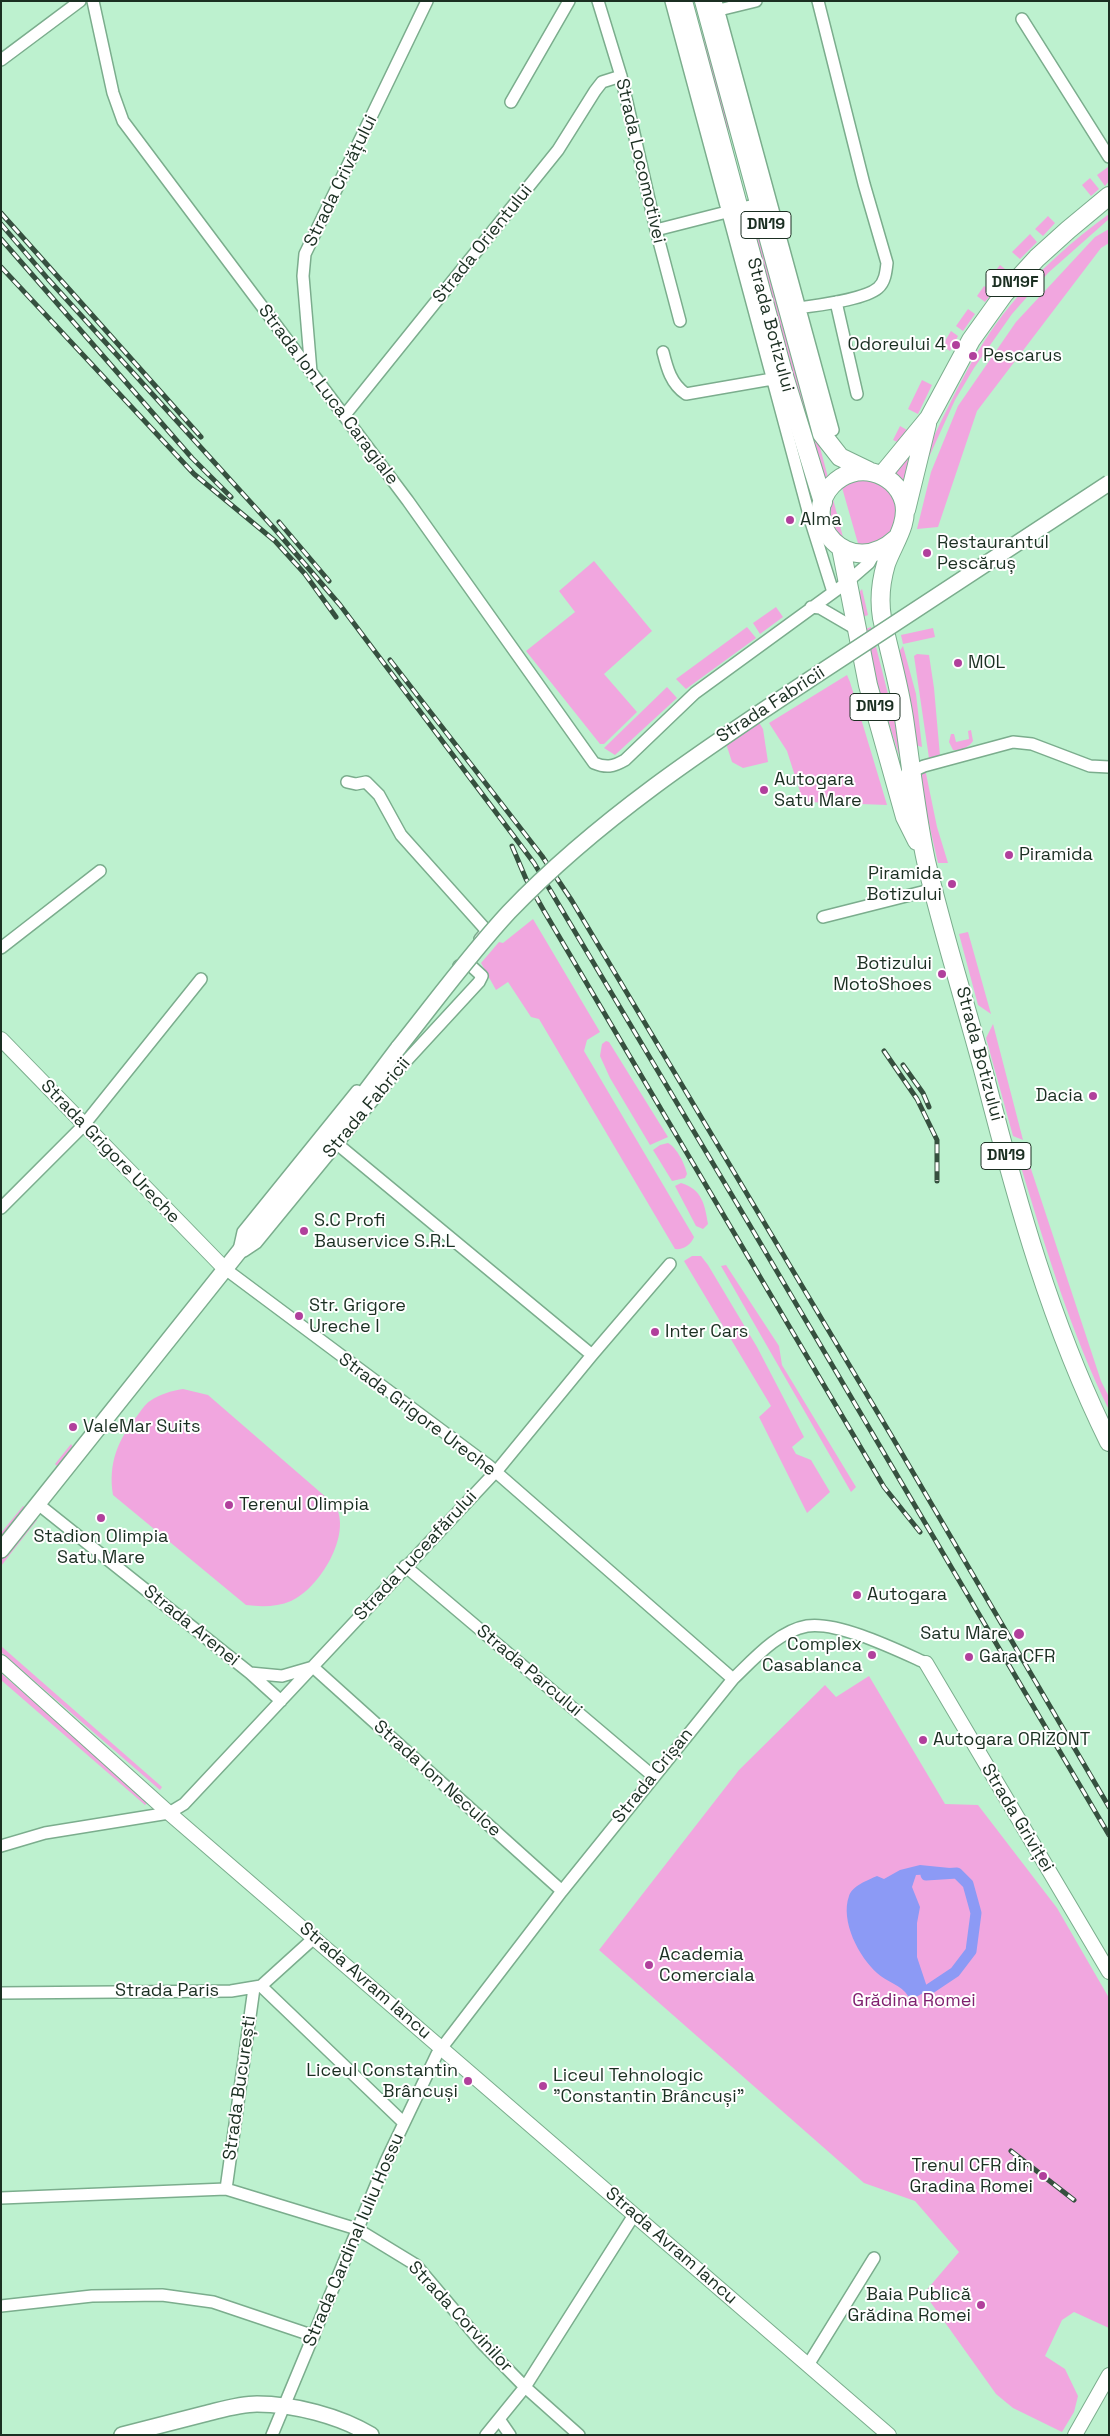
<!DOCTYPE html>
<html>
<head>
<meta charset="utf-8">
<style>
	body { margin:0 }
	#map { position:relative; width:1110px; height:2436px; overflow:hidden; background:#bdf1cf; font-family:"Space Grotesk",sans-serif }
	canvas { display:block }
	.frame { position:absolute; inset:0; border:2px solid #1b2f22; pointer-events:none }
</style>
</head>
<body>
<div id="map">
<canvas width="1110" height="2436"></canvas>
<div class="frame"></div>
</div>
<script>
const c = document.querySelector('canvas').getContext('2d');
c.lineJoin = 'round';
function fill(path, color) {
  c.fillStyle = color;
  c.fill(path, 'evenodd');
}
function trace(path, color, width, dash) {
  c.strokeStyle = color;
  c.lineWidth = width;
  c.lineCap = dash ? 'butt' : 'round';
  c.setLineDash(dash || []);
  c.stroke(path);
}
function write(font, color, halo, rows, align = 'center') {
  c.font = font + ' "Space Grotesk",sans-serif';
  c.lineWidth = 4;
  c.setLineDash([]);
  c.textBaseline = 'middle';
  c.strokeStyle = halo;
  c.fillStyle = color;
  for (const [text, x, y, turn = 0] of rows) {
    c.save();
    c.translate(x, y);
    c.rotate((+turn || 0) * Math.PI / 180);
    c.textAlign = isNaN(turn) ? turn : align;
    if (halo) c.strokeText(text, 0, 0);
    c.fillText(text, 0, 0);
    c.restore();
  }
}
const green = new Path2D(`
	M700,26L715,77L730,108L736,145L723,119Z
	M1108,167L1109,181L1105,186L1097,175Z
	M1090,178L1099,189L1091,196L1082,185Z
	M750,210L789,332L829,481L822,489L745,212Z
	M1109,214V219L1048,273L1012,314L974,368L955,400L924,468L925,455C949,406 974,349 1009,307C1038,271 1072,241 1109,214Z
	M1048,216L1055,223L1043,236L1035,229Z
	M1109,229V243L1101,248L977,411L938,527L917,529L931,472L958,406L1016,322L1095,237Z
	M1030,234L1037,242L1020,259L1012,252Z
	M1000,265L1010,273L999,287L989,279Z
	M984,286L993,292L985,302L977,296Z
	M968,309L975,314L963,331L956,326Z
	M951,331L958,336L950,351L942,346Z
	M922,380L932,385L918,414L908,409Z
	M900,426L907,430L901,444L893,440Z
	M917,449L906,486L891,470Z
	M860,475L893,487L902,513L890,539L859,547L841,484Z
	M833,499L844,541C833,528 827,517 833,499Z
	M594,561L652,631L604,674L637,712L604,744H600L526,651L575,612L559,591Z
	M862,589L868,615L860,618L854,598Z
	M776,607L783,617L760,634L753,623Z
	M747,627L756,638L686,689L676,679Z
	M871,627L906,765L903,768L860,631Z
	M933,628L935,637L903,644L901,635Z
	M903,646L916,694L922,747L912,744L896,656Z
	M917,654L929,655L934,688L940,756L929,758L914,656Z
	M847,675L850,682L887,805L807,802L802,798L787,751L769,723Z
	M667,687L677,698L615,755L604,748Z
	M752,711L763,729L768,762L743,768L732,762L721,728Z
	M971,730L973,741C969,747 961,751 953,750L949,742L951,734H954L956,742L969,739L968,731Z
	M923,759L937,827L948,863H938L916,767Z
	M533,919L600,1032L587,1040L584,1051L694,1237C691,1245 683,1250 675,1249L539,1019L531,1017L508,982L496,990L481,963L499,942L503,943Z
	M968,932L991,1014L978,1005L959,934Z
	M993,1024L1023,1140L1013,1136L986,1038Z
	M606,1041L609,1042L668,1137L650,1145L610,1078L600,1056L602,1044Z
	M668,1143C677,1148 685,1164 687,1174L685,1178L672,1181L653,1150L660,1145Z
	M1030,1166L1101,1381L1109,1397V1410C1071,1333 1046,1249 1021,1167Z
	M681,1183C702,1189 705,1205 708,1224L703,1229L696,1226L675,1186Z
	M692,1256H701L708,1265L757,1347L804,1437L792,1447L796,1454L811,1460L830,1492L807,1513L759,1417L771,1406L684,1261Z
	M726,1265L779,1346L782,1365L856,1487L851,1492L721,1266Z
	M183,1389L208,1395L335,1505C353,1534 319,1589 291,1601C277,1607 261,1607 246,1605L113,1495C108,1463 118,1440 137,1416C141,1411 145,1404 150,1401C160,1394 171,1391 183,1389Z
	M71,1444L73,1447L58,1467L55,1464Z
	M23,1506L26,1508L1,1539V1533Z
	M34,1519L37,1520L1,1566V1559L30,1520Z
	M1,1646L162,1787L160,1790L1,1652Z
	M1,1673L148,1802L145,1805L1,1680Z
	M869,1676L945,1804L978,1805L1057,1908L1109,1998V2328L1074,2312L1062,2320L1045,2356L1065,2369L1078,2396L1074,2412L1062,2432L1013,2408L996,2394L924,2293L959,2252L915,2201L864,2183L599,1950L739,1770L825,1685L836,1697Z`);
const water = new Path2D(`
	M920,1865L960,1869L971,1883L980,1912L973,1952L956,1975L916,1997L908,1996C902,1985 886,1982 877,1973C859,1957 840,1921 849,1896C852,1886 868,1880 877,1876L884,1879L900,1870ZM957,1873L968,1884L976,1913L971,1951L955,1972L928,1990L917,1957V1923L920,1907L912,1887L916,1875Z`);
const canal = new Path2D(`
	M926,1875L957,1873L968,1884L976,1913L971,1951L955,1972L928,1990`);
const minor = new Path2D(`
	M93,1L113,93L123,121L408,501L594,763C606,768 613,767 625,760L695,693L846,583L869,563L875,552
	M598,1L621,76L656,230L680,321
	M671,1L811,522L833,592
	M716,1L833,430
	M719,10L756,1
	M1022,19L1109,157
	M1,60L80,1
	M511,102L569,1
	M656,230L766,202
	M836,302L857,394
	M799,308C817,305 864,300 878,288C885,282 886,272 887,263L864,184L818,1
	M663,352C667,368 671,384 686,394L778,378
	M311,372L303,276L305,254L427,1
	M344,416L558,150L595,91L602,82L621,76
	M811,607L820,608L856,629
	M906,774L924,766L1013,742L1032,744L1090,766L1109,767
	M347,782L356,784L366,782L379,795L401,835L487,931L480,939
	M823,917L934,889
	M1,948L100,871
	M336,1143L592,1355
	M1,1208L83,1126L201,979
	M239,1250L243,1232L357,1091
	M244,1251L256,1243L396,1072L479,982L482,976L470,965L459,966
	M224,1268L488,1465L733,1679
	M38,1504L250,1673L281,1701
	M405,1566L653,1776
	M250,1673L282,1676L313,1667L562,1891
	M1,1846L45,1833L169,1813L184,1804L500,1467L592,1355L670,1264
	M261,1986L404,2123
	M1,1993L231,1991L261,1986L314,1938
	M226,2189L254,1988
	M1,2198L226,2189L357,2229L416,2265L481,2342L525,2387L579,2435
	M1,2306L92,2296L162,2295L213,2302L314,2336
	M808,2365L874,2258
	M499,2419L510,2435
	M272,2435L386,2161L437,2054L562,1891L733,1679C753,1660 778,1631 807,1626C838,1621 897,1650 926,1663
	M486,2435L525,2387L634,2215`);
const tertiary = new Path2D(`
	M1,1039L224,1268
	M1,1662L169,1813L889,2435
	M926,1663L1109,1972
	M1075,2435L1109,2375`);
const secondary = new Path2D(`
	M1,1550L344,1120L399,1047
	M122,2435C149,2428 177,2421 204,2414C221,2410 239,2404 257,2404C293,2404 340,2416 371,2435`);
const primary = new Path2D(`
	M683,1L784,376L823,502
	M704,1L822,434L840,457L869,471
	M882,475L929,418L971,340L1004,294L1037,258L1068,230L1109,196
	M906,510L927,424
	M896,539C850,581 797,522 832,485C854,461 895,470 904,502C909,524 893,544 886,564C881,581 879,600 882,618C889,651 899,684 904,718C911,766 916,814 926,861C943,934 966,1005 985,1077C1017,1202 1051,1325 1109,1442
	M841,548L868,685L905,817L917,841`);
const rail = new Path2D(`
	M1,213L201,437
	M1,224L48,279L273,527L340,605L534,863L749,1224L1109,1835
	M1,239L192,458L231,497
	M1,267L194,474L275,541L305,574L336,617
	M279,522L329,581
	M390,660L542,856L572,901L891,1435L1109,1807
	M512,846L526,879L544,911L884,1487L920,1532
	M884,1051L917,1099L937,1140V1181
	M903,1065L923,1093L929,1107
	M1011,2151L1074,2200`);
const secondaryBridge = new Path2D(`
	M399,1047C435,1002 470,954 509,912C600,817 712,744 821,672C917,609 1013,546 1109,483`);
const markers = [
	[956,345,5,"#b1409c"],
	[973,356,5,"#b1409c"],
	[790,520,5,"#b1409c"],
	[927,553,5,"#b1409c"],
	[958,663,5,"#b1409c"],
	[764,790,5,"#b1409c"],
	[1009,855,5,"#b1409c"],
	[952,884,5,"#b1409c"],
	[942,974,5,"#b1409c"],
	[1093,1096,5,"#b1409c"],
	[304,1231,5,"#b1409c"],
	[299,1316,5,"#b1409c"],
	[655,1332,5,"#b1409c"],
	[73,1427,5,"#b1409c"],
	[229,1505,5,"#b1409c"],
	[101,1518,5,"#b1409c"],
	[857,1595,5,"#b1409c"],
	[1019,1634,6,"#b1409c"],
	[872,1655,5,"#b1409c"],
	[969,1657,5,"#b1409c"],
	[923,1740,5,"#b1409c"],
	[649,1965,5,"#b1409c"],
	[468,2081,5,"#b1409c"],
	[543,2086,5,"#b1409c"],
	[1043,2176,5,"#b1409c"],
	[981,2305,5,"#b1409c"]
];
const shields = [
	[766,225,50],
	[1015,283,58],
	[875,707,50],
	[1006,1156,50]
];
const shieldNames = [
	["DN19",766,225],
	["DN19F",1015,283],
	["DN19",875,707],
	["DN19",1006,1156]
];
const streetNames = [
	["Strada Locomotivei",640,161,77],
	["Strada Crivățului",341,181,-64],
	["Strada Orientului",483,244,-51],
	["Strada Botizului",770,325,75],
	["Strada Ion Luca Caragiale",328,395,53],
	["Strada Fabricii",771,705,-33],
	["Strada Botizului",979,1054,75],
	["Strada Fabricii",367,1108,-50],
	["Strada Grigore Ureche",110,1152,46],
	["Strada Grigore Ureche",417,1415,37],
	["Strada Luceafărului",416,1556,-47],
	["Strada Arenei",191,1626,39],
	["Strada Parcului",529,1671,40],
	["Strada Crișan",653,1776,-51],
	["Strada Ion Neculce",437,1779,42],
	["Strada Griviței",1017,1818,59],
	["Strada Avram Iancu",365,1981,41],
	["Strada Paris",167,1991],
	["Strada București",240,2088,-82],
	["Strada Cardinal Iuliu Hossu",354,2240,-67],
	["Strada Avram Iancu",671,2246,41],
	["Strada Corvinilor",460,2317,47]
];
const poiNames = [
	["Odoreului 4",946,345,"right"],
	["Pescarus",983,356],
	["Alma",800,520],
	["Restaurantul",937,543],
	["Pescăruș",937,564],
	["MOL",968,663],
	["Autogara",774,780],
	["Satu Mare",774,801],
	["Piramida",1019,855],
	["Piramida",942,874,"right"],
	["Botizului",942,895,"right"],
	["Botizului",932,964,"right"],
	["MotoShoes",932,985,"right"],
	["Dacia",1083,1096,"right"],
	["S.C Profi",314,1221],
	["Bauservice S.R.L",314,1242],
	["Str. Grigore",309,1306],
	["Ureche I",309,1327],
	["Inter Cars",665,1332],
	["ValeMar Suits",83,1427],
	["Terenul Olimpia",239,1505],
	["Stadion Olimpia",101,1537,"center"],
	["Satu Mare",101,1558,"center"],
	["Autogara",867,1595],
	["Satu Mare",1008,1634,"right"],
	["Complex",862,1645,"right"],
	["Casablanca",862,1666,"right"],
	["Gara CFR",979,1657],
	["Autogara ORIZONT",933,1740],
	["Academia",659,1955],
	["Comerciala",659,1976],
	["Liceul Constantin",458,2071,"right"],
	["Brâncuși",458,2092,"right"],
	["Liceul Tehnologic",553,2076],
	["\"Constantin Brâncuși\"",553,2097],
	["Trenul CFR din",1033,2166,"right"],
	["Gradina Romei",1033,2187,"right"],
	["Baia Publică",971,2295,"right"],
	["Grădina Romei",971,2316,"right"]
];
const parkNames = [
	["Grădina Romei",914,2001]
];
fill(green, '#f1a6df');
fill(water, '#8c9af5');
trace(canal, '#8c9af5', 11);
trace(minor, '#7bad8d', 14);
trace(tertiary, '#7bad8d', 16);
trace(secondary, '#7bad8d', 18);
trace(primary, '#7bad8d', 20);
trace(minor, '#fff', 11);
trace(tertiary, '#fff', 14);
trace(secondary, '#fff', 15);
trace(primary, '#fff', 18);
trace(rail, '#36503f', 5);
trace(rail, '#fff', 3, [9]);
trace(secondaryBridge, '#7bad8d', 18, []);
trace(secondaryBridge, '#fff', 15);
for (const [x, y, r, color] of markers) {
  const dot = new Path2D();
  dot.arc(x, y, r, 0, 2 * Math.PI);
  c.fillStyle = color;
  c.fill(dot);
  trace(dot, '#fff', 2);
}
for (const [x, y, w] of shields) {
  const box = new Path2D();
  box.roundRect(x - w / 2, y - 13.5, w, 27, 4);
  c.fillStyle = '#fff';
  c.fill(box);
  trace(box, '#1b2f22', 1);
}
write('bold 16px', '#1b2f22', null, shieldNames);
write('18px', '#1b2f22', '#fff', streetNames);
write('18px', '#1b2f22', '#fff', poiNames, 'left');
write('18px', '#802170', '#fff', parkNames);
</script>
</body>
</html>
